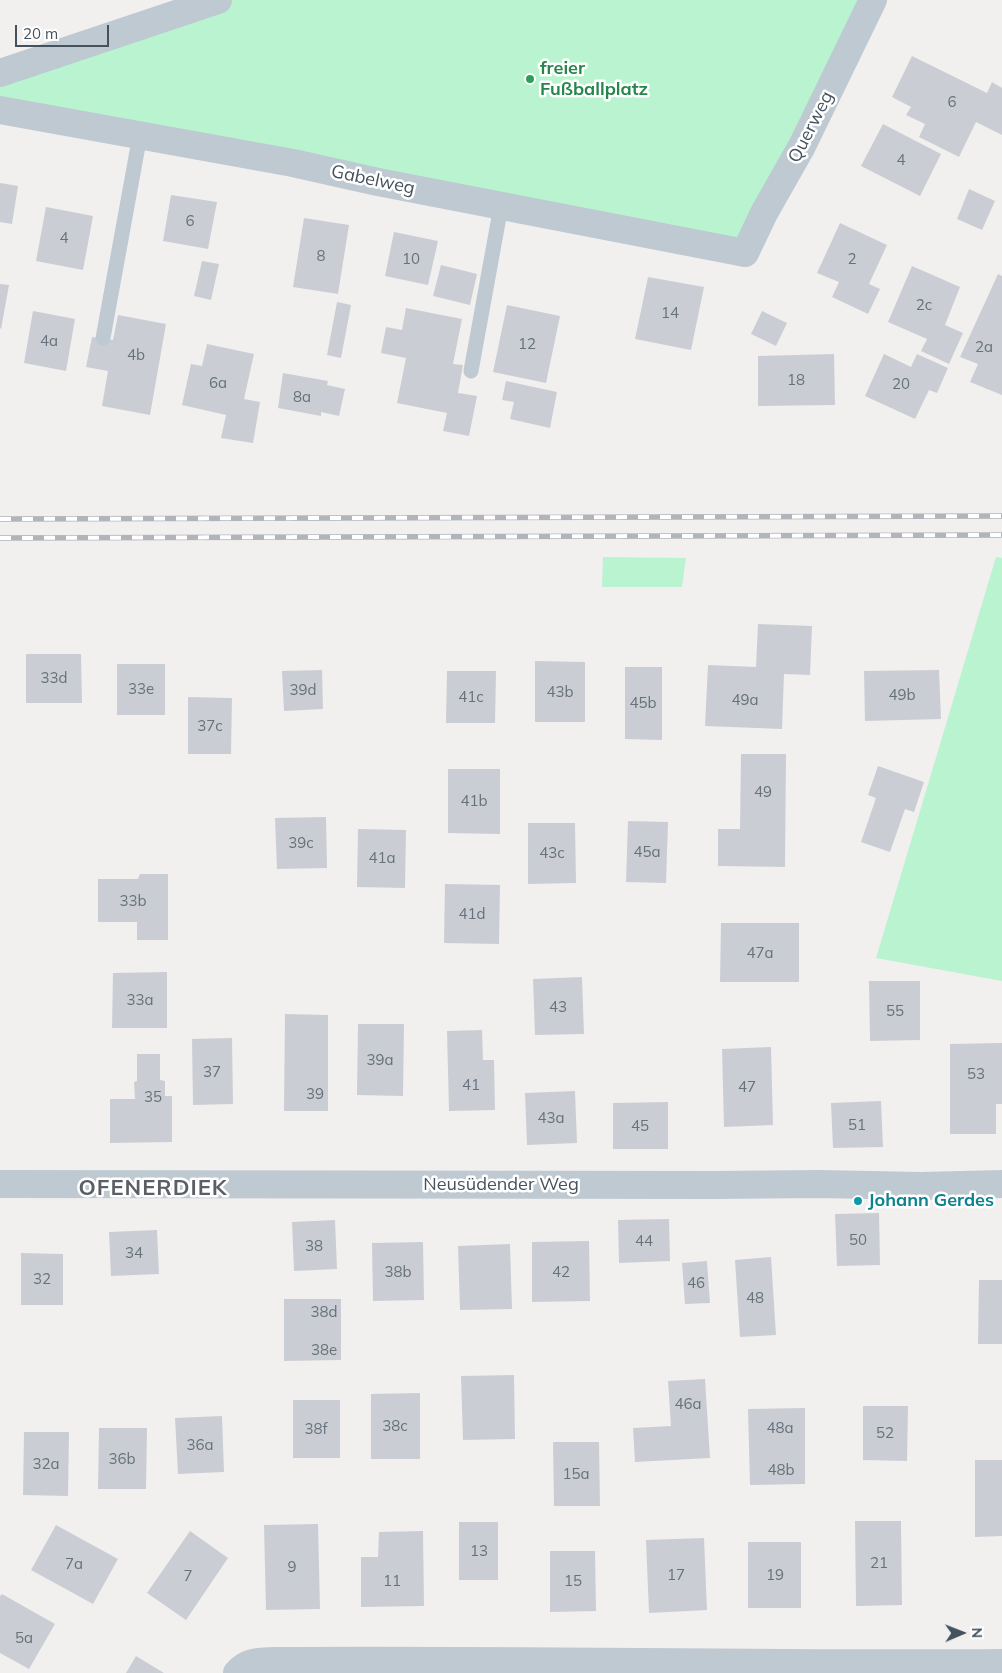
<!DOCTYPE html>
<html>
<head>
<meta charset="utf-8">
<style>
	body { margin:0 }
	#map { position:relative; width:1002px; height:1673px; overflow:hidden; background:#f2efef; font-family:Mulish,sans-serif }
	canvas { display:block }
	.north { position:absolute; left:937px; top:1608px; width:50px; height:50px; -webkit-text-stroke:4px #fff; paint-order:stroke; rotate:89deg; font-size:14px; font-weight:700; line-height:20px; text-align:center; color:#45525e }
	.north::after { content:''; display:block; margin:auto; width:18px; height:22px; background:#45525e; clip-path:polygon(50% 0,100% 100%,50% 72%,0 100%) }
	.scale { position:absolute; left:15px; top:25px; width:94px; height:22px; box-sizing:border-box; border:2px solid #45525e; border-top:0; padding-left:6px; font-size:15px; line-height:18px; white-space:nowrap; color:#45525e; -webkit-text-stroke:4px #fff; paint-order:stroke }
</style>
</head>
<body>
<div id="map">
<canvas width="1002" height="1673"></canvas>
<div class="north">N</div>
<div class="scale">20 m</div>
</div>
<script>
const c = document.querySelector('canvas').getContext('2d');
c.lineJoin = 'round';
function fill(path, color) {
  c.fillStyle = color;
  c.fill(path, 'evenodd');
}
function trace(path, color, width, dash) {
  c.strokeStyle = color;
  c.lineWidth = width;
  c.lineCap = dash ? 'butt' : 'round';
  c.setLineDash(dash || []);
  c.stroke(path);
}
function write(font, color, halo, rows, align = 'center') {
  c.font = font + ' Mulish,sans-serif';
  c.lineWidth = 5;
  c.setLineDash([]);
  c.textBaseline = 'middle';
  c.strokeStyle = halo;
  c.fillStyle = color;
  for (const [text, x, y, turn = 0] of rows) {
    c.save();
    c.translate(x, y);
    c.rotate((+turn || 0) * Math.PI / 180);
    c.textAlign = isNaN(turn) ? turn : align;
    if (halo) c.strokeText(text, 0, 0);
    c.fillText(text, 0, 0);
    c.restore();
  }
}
const green = new Path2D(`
	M218,0H872L745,253L0,110V73Z
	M603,557L686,558L682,587H602Z
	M996,557L1002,558V981L876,958Z`);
const building = new Path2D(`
	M912,56L987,93L992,82L1002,88V135L976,122L959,157L919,137L925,124L906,115L911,107L892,97Z
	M883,124L941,154L920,196L861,166Z
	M0,183L18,186L12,224L0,222Z
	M969,189L995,201L982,230L957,219Z
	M171,195L217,202L208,249L163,241Z
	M46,207L93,216L83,270L36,261Z
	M304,218L349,225L338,294L293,287Z
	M840,223L887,245L869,284L880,289L868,314L832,297L839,282L817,273Z
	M394,232L438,241L428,285L385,276Z
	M202,261L219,264L211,300L194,296Z
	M441,265L477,274L470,305L433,296Z
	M912,266L960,287L945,325L963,333L949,364L921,351L927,339L888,322Z
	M998,274L1002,276V395L970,382L978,364L960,357Z
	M648,277L704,287L691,350L635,339Z
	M0,284L9,285L1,329L0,328Z
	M337,302L351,305L341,358L327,355Z
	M507,305L560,316L546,383L493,372Z
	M406,308L462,319L453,364L463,365L458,393L477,396L469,436L443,431L447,413L397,403L406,358L381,353L386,327L402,330Z
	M33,311L75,319L66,371L24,363Z
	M762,311L787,323L776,346L751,334Z
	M118,315L166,324L150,415L102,406L108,371L86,367L92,337L113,340Z
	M207,344L254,354L244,399L260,402L253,443L221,438L226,415L182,405L191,364L202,366Z
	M834,354L835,405L758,406V356Z
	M884,354L911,367L917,354L948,368L937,393L929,390L915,419L865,396Z
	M283,373L328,381L327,385L345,389L339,416L321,412V416L278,408Z
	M506,381L557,392L550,428L510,419L514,402L502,400Z
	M758,624L812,626L810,675L784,674L782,729L705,726L708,665L756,667Z
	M26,654H81L82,703H26Z
	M535,661L585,662V722H535Z
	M117,664H165V715H117Z
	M625,667H662V740L625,739Z
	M322,670L323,709L284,711L282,671Z
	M939,670L941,719L865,721L864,671Z
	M447,671H496L495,723H446Z
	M188,697L232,698L231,754H188Z
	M741,754H786L785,867L718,866V829H740Z
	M878,766L924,782L914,812L905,809L890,852L861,842L876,798L868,795Z
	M448,769H500V834L448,833Z
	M326,817L327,868L277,869L275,818Z
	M628,821L668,822L666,883L626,882Z
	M528,823H575L576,883L528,884Z
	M358,829L406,830L405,888L357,887Z
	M140,874H168V940H137V922H98V879H138Z
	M445,884L500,885L499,944L444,943Z
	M721,923H799V982H720Z
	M167,972V1028H112L113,973Z
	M582,977L584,1034L535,1035L533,979Z
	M869,981H920V1040L870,1041Z
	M285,1014L328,1015V1111H284Z
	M358,1024H404L403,1096L357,1095Z
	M482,1030L483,1060H494L495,1110L449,1111L447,1031Z
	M232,1038L233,1104L193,1105L192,1039Z
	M1002,1043V1104H996V1134H950V1044Z
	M771,1047L773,1125L724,1127L722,1049Z
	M137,1054H160V1080L165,1081V1096H172V1142L110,1143V1099H135L134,1082L137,1081Z
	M575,1091L577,1143L527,1145L525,1093Z
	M881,1101L883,1147L833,1148L831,1103Z
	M668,1102V1149H613V1103Z
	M879,1213L880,1265L837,1266L835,1214Z
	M669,1219L670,1261L619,1263L618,1220Z
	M335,1220L337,1269L294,1271L292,1222Z
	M157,1230L159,1274L111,1276L109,1232Z
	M589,1241L590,1301L532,1302V1242Z
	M423,1242L424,1300L373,1301L372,1243Z
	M510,1244L512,1309L460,1310L458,1246Z
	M21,1253L63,1254V1305H21Z
	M771,1257L776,1335L740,1337L735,1260Z
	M707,1261L710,1303L685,1304L682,1263Z
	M979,1280H1002V1344H978Z
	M284,1299H341V1360L284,1361Z
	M514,1375L515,1439L463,1440L461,1376Z
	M705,1379L710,1458L635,1462L633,1428L671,1426L668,1381Z
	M420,1393V1459H371V1394Z
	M293,1400H340V1458H293Z
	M863,1406H908L907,1461L863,1460Z
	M805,1408V1484L750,1485L748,1409Z
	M222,1416L224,1472L178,1474L175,1418Z
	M99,1428H147L146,1489H98Z
	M24,1432H69L68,1496L23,1495Z
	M553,1442H599L600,1506H554Z
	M975,1460H1002V1536L975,1537Z
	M855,1521H901L902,1605L856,1606Z
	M459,1522H498V1580H459Z
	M318,1524L320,1609L266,1610L264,1525Z
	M56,1525L118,1559L93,1604L31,1570Z
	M190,1531L228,1558L186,1620L147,1593Z
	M423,1531L424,1606L361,1607V1557H378L379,1532Z
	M704,1538L707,1610L649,1613L646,1540Z
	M748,1542H801V1608H748Z
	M550,1551H595L596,1611L550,1612Z
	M2,1594L55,1624L29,1669L0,1653V1596Z
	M136,1656L164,1673H126Z`);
const lane = new Path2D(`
	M103,338L140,135
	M471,371L501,206`);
const street = new Path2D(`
	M0,73L218,0
	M0,110L293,163L378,182L745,253L764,213L802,146L873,0
	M0,1184L715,1185L818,1184L921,1186L1002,1184
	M237,1673C247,1661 259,1662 273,1661C516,1659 759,1665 1002,1663`);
const rail = new Path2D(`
	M0,519L1002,516
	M0,538L1002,535`);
const markers = [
	[530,79,5,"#2e9e5b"],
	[858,1201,5,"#0f9aa8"]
];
const numberNames = [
	["6",952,102],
	["4",901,160],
	["6",190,221],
	["4",64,238],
	["8",321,256],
	["10",411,259],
	["2",852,259],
	["2c",924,305],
	["14",670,313],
	["4a",49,341],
	["12",527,344],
	["2a",984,347],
	["4b",136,355],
	["18",796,380],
	["6a",218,383],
	["20",901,384],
	["8a",302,397],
	["33d",54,678],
	["33e",141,689],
	["39d",303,690],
	["43b",560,692],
	["49b",902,695],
	["41c",471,697],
	["49a",745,700],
	["45b",643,703],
	["37c",210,726],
	["49",763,792],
	["41b",474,801],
	["39c",301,843],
	["45a",647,852],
	["43c",552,853],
	["41a",382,858],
	["33b",133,901],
	["41d",472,914],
	["47a",760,953],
	["33a",140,1000],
	["43",558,1007],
	["55",895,1011],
	["39a",380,1060],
	["37",212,1072],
	["53",976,1074],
	["41",471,1085],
	["47",747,1087],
	["39",315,1094],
	["35",153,1097],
	["43a",551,1118],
	["51",857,1125],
	["45",640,1126],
	["50",858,1240],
	["44",644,1241],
	["38",314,1246],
	["34",134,1253],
	["38b",398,1272],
	["42",561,1272],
	["32",42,1279],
	["46",696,1283],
	["48",755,1298],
	["38d",324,1312],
	["38e",324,1350],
	["46a",688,1404],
	["38c",395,1426],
	["48a",780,1428],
	["38f",316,1429],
	["52",885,1433],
	["36a",200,1445],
	["36b",122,1459],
	["32a",46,1464],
	["48b",781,1470],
	["15a",576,1474],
	["13",479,1551],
	["21",879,1563],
	["7a",74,1564],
	["9",292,1567],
	["17",676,1575],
	["19",775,1575],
	["7",188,1576],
	["11",392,1581],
	["15",573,1581],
	["5a",24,1638]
];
const leisureNames = [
	["freier",540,69],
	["Fußballplatz",540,90]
];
const streetNames = [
	["Querweg",811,127,-63],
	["Gabelweg",373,180,12],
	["Neusüdender Weg",501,1185]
];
const cultureNames = [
	["Johann Gerdes",868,1201]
];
const districtNames = [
	["OFENERDIEK",153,1188]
];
fill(green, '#b9f3d0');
fill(building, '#caced4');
trace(lane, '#bec9d2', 15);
trace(street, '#bec9d2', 28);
trace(rail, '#b1b4ba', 5.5);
trace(rail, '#fff', 4, [11]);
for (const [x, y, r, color] of markers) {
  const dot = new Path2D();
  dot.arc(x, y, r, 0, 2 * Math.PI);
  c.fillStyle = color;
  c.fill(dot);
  trace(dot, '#fff', 2);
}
write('15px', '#66717c', null, numberNames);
write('bold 18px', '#27864d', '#fff', leisureNames, 'left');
write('18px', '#45525e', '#fff', streetNames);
write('bold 18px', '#0d838f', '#fff', cultureNames, 'left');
c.letterSpacing = '1px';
write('bold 22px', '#5b5f65', '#fff', districtNames);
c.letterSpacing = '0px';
</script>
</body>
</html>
